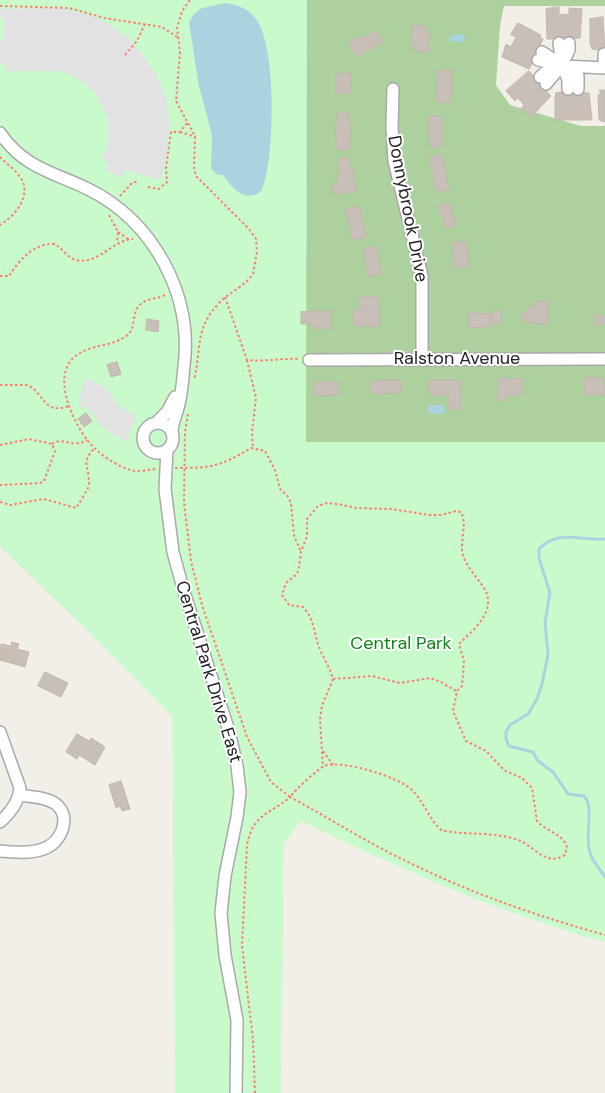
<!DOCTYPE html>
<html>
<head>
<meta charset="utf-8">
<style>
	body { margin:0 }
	canvas { display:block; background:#f2efe9 }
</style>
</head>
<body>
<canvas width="605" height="1093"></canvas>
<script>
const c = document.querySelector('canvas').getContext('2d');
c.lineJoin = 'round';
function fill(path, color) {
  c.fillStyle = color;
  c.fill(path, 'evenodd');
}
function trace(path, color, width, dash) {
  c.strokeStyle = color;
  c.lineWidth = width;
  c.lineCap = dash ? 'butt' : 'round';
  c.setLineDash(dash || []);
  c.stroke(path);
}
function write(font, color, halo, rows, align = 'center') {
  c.font = font + ' "DM Sans",sans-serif';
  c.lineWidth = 4;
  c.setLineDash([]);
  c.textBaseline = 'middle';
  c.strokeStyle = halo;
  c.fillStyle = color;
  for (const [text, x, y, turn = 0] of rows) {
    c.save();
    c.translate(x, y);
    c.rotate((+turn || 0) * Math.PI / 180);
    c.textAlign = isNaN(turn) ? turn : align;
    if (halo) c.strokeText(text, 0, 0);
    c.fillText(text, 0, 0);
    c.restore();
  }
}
const forest = new Path2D(`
	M206,0H605V6H504L500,26L496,85L510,105L581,126H605V770L75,618L0,546V177Z`);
const park = new Path2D(`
	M0,0H307L306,442H605V942C499,913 400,869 301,821L284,843L281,1093H175L172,716L75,618L0,546Z`);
const parking = new Path2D(`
	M57,8L89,15L105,22L127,37L144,56L157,76L167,101L169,123L167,155L160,180L125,170L122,177L106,171L108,163L102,159L108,146L107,117L96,94L84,83L69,74L57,71H5V64L0,63V39H4V18H0V9Z
	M84,378L103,386L121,408L136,416L127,441L114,436L101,426L90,410L78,405Z`);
const water = new Path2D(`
	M226,3C238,5 249,9 256,19C277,46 275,159 262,190C246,205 232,188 223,175H218L211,169L212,135L199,86L189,22L194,14L202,8Z
	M462,34L465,37L464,42L449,41L450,36Z
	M430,405H443L445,411L442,414H429L427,407Z`);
const stream = new Path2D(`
	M605,539C582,541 558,529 539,549V558L550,593L545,622L548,655L542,684L537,699L528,714L510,725L506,732V739L509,746L533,752L538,761L553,772L568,794L584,796C595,808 584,834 590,853C593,862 600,869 605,877`);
const building = new Path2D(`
	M559,7V15L569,14V8L582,9L580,38L547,39L546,9Z
	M603,17L605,50H598L592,49L590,44V19Z
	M518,23L541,35L540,38L543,39L540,45L542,46L529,69L502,57L506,44L511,47L516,37L511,35Z
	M413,25L427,27L426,32L430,33L428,53L414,51L415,46L411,45Z
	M376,31L383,42L356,57L348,42L360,36L362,39Z
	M438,70H452L450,103L437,102Z
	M529,71L551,96L531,117L521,109L524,105L518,98L515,101L506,91Z
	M351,73V93L336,94V74Z
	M600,90H605V122L599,120L598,95H600Z
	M563,92L589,93L592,120H555V98L556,93Z
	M337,113H349V123H352L350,149L337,150L335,124H337Z
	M429,116H442V147H430Z
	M442,155L449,190L436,192L429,157Z
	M348,157L350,168H352L356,191L334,195L332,184L338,183L337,172H340L338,159Z
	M449,203L457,225L446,229L438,206Z
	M359,206L367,237L353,240L345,210Z
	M466,242L469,266L454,268L453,243Z
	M376,246L382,274L368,277L363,249Z
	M360,297H379L380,326H353V310H360Z
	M535,301H547V325L521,321L522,313L527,314L528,307H535Z
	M331,311V329H314V324H301V312Z
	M492,311H502L501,324L492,323Z
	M469,313L491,314L490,328L469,327Z
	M594,315H605V325H594Z
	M147,319L159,321L158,332L146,330Z
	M117,362L121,374L111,377L107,365Z
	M498,378L522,379V395H506V401H498Z
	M585,378H603L605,395H585Z
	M400,380L401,393L371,394L370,381Z
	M429,380H460L461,409L448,410V395H430Z
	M315,382H338V395L315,396Z
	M86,413L92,421L84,427L78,419Z
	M12,642L19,644L17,649L29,652L25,667L0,660L1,644L11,646Z
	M45,672L68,683L61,697L38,686Z
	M77,734L89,741L91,738L105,747L95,765L79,755L77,759L66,752Z
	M121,781L130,809L122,811L120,806L116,808L109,785Z`);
const path = new Path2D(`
	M190,0L182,11L177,28L180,52L176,101L195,136L194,168L196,176L249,229L256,239L257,252L253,274C245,286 230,292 220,302C194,329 202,347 194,380
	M0,6L69,8L104,18L162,27L177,37
	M125,55L137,41L145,24
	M180,132L196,137
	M0,157C7,164 17,171 22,180C31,197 14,217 0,225
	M148,187L159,189L167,182L166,168L171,132H180L187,123
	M120,196L133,182H139
	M109,215L118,232L117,243
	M118,232L128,239
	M0,276H9C19,261 33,243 54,244C63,248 67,258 76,260C99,265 112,240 133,239
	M225,297L247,360C265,362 281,358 299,359
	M247,360L256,398L252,432L253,448
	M0,385H28C46,395 43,415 69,406
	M188,414L185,432L184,503L191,561L202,605L247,737L271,782L290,797C295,790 318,769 324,766C341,759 399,777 412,790C424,802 429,819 441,830C467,836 493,831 518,840C535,846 545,867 565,855L567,847C562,833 547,832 537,821L532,788L522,778L504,770L486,751L466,741L453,711L457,691L462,686L464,661L459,644C473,630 498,611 484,588C477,577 467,568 463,555C459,541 468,526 461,512L456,511L441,515H429L391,509L356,508L338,504L327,503L318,506L307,519V536L301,552L299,568L297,574L286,583L282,595L289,605L303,607C315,620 313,631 319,647C323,658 330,667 333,679L322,706L320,719L323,767
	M52,444C64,436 72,449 87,440
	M0,445L29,439L52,444L55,451L44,481L40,483L0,485
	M175,468C212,468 219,467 251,448L265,451L275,470L280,489L287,495L291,503L294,536L301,552
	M155,469C149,470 142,471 136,471C120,469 98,454 88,441C72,420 48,371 80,353C93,345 110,346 123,338C138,331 130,316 139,306C146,297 159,300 166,294
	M0,502L10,505L44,499L76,508C78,505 89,488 89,485C90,468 80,462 94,449
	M333,679L372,676L400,683L430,678L441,682L456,691
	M323,751L333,765
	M255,1093L253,1040L242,946L247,845C253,813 271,814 290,797C329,818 366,842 406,861C470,893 537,916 605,935`);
const minor = new Path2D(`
	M559,43L562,65L569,50V43
	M604,54V68
	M538,60L562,65L542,52
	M564,66L605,68
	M540,77L547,71L562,65L546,84
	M393,89L392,127L394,161L422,276V359
	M568,89V80L562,65L578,76V89
	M0,133C24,168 53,172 88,189C153,221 193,294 184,366C183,378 182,392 179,404C177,414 172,422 172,433
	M309,360L605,359
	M156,423L167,412L175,397
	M143 438a15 15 0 1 1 30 0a15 15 0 1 1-30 0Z
	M167,450L165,489L173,552L184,592L229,731L237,766L240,792L237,817L225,876L221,913L225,955L237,1020L236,1093
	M0,732L20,788C19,802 10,813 0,822
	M0,851C14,852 30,854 43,849C60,844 72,819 57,805C48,797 31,797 19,795`);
const streetNames = [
	["Donnybrook Drive",407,209,79],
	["Ralston Avenue",457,359],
	["Central Park Drive East",208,672,73]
];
const parkNames = [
	["Central Park",401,644]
];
fill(forest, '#add19e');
fill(park, '#c8facc');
fill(parking, '#e2e2e2');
fill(water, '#aad3df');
trace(stream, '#aad3df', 3);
fill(building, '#c7bfb8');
trace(building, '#c4b6ab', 1);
trace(minor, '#a9a9a9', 14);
trace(path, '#fa8072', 2, [2.5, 2.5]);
trace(minor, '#fff', 11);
write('18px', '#222', '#fff', streetNames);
write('18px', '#0c8416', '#fff', parkNames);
</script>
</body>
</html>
